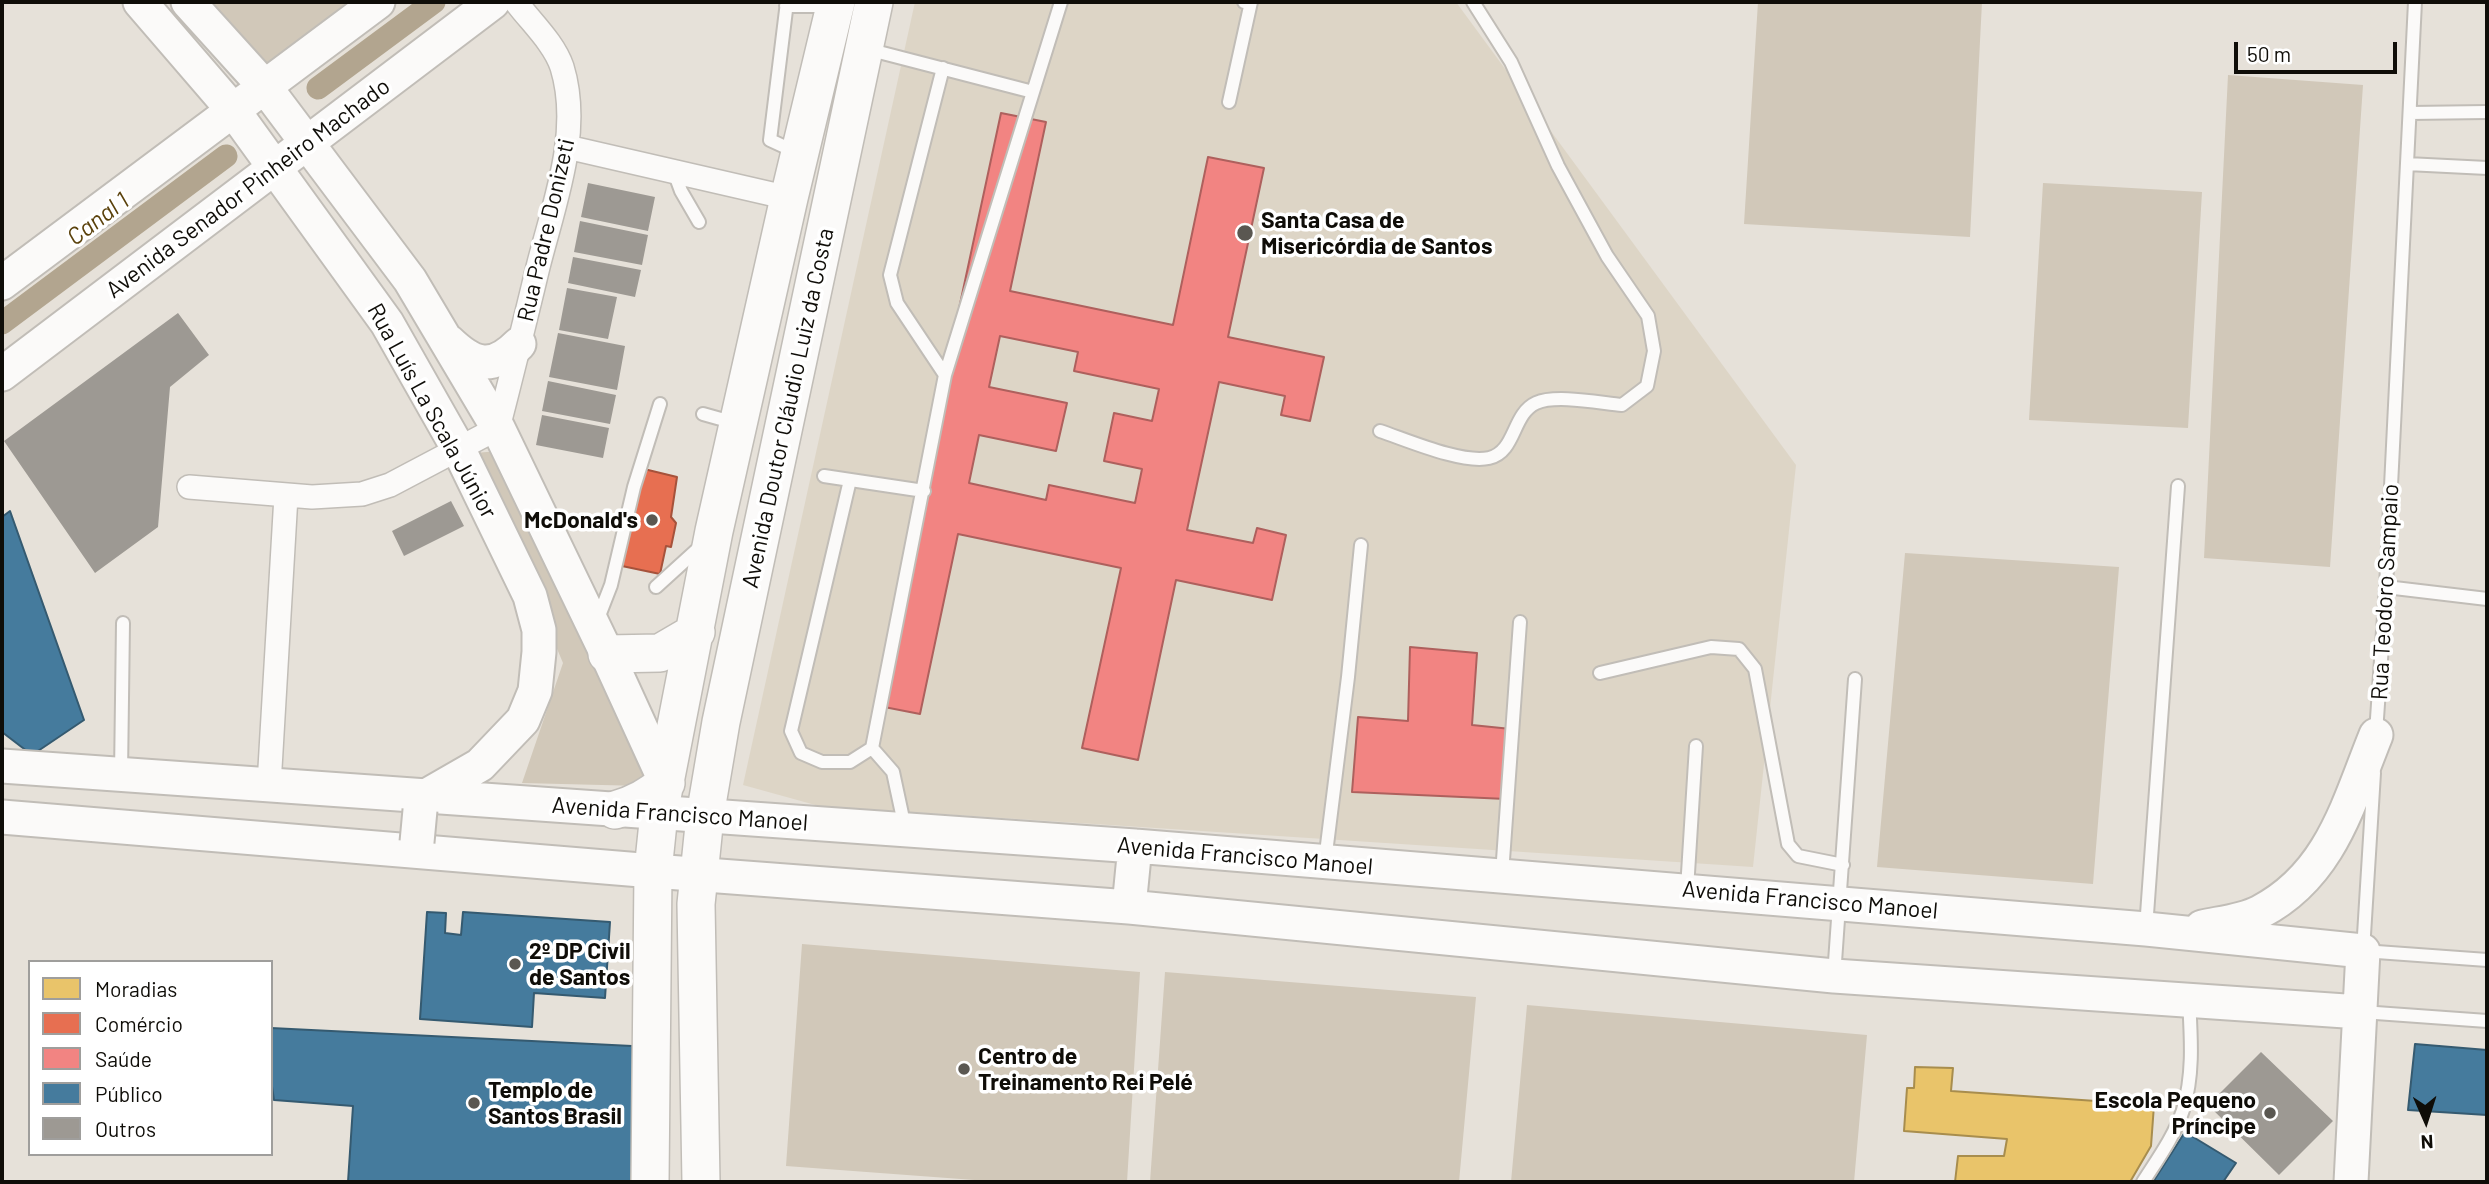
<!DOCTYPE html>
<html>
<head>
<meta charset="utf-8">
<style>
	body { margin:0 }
	#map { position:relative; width:2489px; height:1184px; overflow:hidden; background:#e6e1d9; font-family:Barlow,sans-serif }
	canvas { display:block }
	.frame { position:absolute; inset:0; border:4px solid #0f0d08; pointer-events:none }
	.legend { position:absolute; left:28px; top:960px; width:245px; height:196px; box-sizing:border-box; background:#fff; border:2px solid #9f9e9c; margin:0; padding:9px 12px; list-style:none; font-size:21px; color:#0f0d08 }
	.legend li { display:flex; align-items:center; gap:14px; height:35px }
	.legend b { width:35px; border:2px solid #9f9e9c }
	.north { position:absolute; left:2391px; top:1086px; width:70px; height:70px; -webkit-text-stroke:5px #fff; paint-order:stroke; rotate:177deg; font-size:19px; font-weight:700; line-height:28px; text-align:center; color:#0f0d08 }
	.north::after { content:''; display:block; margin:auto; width:24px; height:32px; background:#0f0d08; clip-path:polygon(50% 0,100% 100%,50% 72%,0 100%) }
	.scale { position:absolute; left:2234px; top:42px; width:163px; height:32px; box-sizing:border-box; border:4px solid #0f0d08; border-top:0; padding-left:9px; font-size:21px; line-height:24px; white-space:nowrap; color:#0f0d08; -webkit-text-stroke:5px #fff; paint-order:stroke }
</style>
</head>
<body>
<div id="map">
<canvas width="2489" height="1184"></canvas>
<div class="frame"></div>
<ul class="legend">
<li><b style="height:19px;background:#e9c46a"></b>Moradias</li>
<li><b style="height:19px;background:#e76f51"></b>Comércio</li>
<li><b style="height:19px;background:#f28482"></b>Saúde</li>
<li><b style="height:19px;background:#457b9d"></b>Público</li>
<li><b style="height:19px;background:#9d9993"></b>Outros</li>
</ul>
<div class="north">N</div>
<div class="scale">50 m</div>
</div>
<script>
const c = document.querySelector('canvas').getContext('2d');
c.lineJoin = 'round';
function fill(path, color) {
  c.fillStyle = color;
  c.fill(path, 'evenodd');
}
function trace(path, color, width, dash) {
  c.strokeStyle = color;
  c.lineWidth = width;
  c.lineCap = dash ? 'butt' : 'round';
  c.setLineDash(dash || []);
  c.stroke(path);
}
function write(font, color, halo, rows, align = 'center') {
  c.font = font + ' Barlow,sans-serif';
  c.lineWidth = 7;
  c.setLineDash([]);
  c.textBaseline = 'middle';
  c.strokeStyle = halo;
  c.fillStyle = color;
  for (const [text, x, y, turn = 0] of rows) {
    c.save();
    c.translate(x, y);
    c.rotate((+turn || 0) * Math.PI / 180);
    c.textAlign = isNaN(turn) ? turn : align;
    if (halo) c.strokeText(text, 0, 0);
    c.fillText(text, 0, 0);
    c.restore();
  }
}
const built = new Path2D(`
	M915,2H1456L1796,465L1753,867L819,806L743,785Z`);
const green = new Path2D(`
	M196,2H367L264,76Z
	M1758,2H1982L1970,237L1744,224Z
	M2228,75L2363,85L2330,567L2204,558Z
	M2043,183L2202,192L2188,428L2029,420Z
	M499,451L650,771L642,786L522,783L563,663L475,453Z
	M1905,553L2119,567L2093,884L1877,867Z
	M802,944L1140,972L1127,1182H1001L786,1166Z
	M1165,972L1476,997L1459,1182H1150Z
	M1527,1005L1867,1035L1854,1182H1511Z`);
const homes = new Path2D(`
	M1915,1067L1953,1068L1951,1091L2154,1105L2151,1146L2130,1182H1955L1958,1156H2004L2007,1139L1904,1131L1907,1088H1914Z`);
const shops = new Path2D(`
	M644,469L677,477L671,517L676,523L671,547L666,546L660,574L622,566L635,491L641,487Z`);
const health = new Path2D(`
	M1001,113L1046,122L1010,291L1173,325L1208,157L1264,168L1228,337L1324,357L1310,421L1281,415L1285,396L1219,382L1187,530L1253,543L1257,528L1286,535L1272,600L1176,580L1138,760L1082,748L1121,568L958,534L920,714L874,705ZM1000,336L1078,352L1074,371L1159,389L1152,421L1114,413L1104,461L1142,469L1135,503L1049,485L1046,500L969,483L979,435L1056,451L1067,403L989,387Z
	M1410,647L1477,653L1472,725L1511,729L1506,799L1352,792L1358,717L1408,721Z`);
const public = new Path2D(`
	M10,511L84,720L32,755L2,732V517Z
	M427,912L446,913L445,933L461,935L463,912L610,922L605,998L534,993L532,1027L420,1019Z
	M271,1028L632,1046L639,1182H348L353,1106L274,1100L271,1080Z
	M2415,1044L2487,1050V1115L2408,1110Z
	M2185,1132L2236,1163L2223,1182H2153Z`);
const canal = new Path2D(`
	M318,88L434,2
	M2,323L226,156`);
const building = new Path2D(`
	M588,183L655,197L648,231L581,217Z
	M580,221L648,235L642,265L574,252Z
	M573,257L641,270L635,297L568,283Z
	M567,288L617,297L608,339L559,330Z
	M178,313L209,355L170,387L158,527L95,573L4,441Z
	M558,333L625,346L617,390L549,377Z
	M548,381L616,395L610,424L542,411Z
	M542,415L609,428L603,458L536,445Z
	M451,501L464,526L404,556L392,531Z
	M2261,1052L2333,1121L2279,1175L2208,1105Z`);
const lane = new Path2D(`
	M787,2L770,140L796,152
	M786,6H832
	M867,49L1033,92
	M943,68L890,275L897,303L945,375
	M1229,102L1251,2H1244
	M2410,113L2487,112
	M2407,164L2487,168
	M674,172L681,191L699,222
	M703,414L735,423
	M1380,431C1407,440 1462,464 1489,458C1516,452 1512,414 1536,403C1556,394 1600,403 1622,405L1647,386L1654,351L1648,316L1607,256L1558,166L1511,62L1473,2
	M824,476L924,491
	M850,480L791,731L801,753L822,762H850L872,748L945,375L1061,2
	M656,587L700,547
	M2386,587L2487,599
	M597,621L611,585L634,487L660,404
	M1600,673L1711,647L1739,649L1755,669L1788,844L1798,856L1843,865
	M2376,733L2386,587L2415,2
	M872,748L893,772L902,814V827
	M2374,773L2363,951L2487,960
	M121,774L123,623
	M1325,861L1348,677L1361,545
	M1502,874L1520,622
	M1687,889L1696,746
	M2146,928L2178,486
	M1834,976L1855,679
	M2362,1012L2487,1021
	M2143,1182C2157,1160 2175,1135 2183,1110C2194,1074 2191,1037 2189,1000`);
const street = new Path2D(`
	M567,147L789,198
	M189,487L312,497L362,494L390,485L498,428C512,374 525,321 538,267C554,203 582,132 562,67C554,43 531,22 516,2
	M269,785L286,496`);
const secondary = new Path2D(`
	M140,2L233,110L387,323L459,450L530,596L539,630V652L535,691L523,720L480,765L426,796
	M188,2L265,87L410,280L498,428L607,654L666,783
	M2,283L378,2
	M448,341C474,366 492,371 519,344
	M2,374L493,2
	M2,766L1135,846L2146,929L2363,951L2351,1182
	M2,817L653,871L1129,907L1834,976L2360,1012
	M1129,907L1135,846
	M2202,927C2220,923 2243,921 2260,912C2331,875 2348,804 2376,735`);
const primary = new Path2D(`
	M607,654L660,653L696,632
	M615,810C636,804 649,796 666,783
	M650,1182L653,871L659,813L714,531L789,198L836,2
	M701,1182L696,904L705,816L721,722L874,2`);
const secondaryBridge = new Path2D(`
	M417,842L420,810`);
const markers = [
	[1245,233,9,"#5a5751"],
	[652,520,7,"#5a5751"],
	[515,964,7,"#5a5751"],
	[964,1069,7,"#5a5751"],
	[474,1103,7,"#5a5751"],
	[2270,1113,7,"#5a5751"]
];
const streetNames = [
	["Avenida Senador Pinheiro Machado",248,188,-37],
	["Rua Padre Donizeti",546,230,-77],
	["Avenida Doutor Cláudio Luiz da Costa",788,408,-78],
	["Rua Luís La Scala Júnior",432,411,61],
	["Rua Teodoro Sampaio",2385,592,-87],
	["Avenida Francisco Manoel",680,814,4],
	["Avenida Francisco Manoel",1245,856,5],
	["Avenida Francisco Manoel",1810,900,5]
];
const poiNames = [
	["Santa Casa de",1261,220],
	["Misericórdia de Santos",1261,246],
	["McDonald's",638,520,"right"],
	["2º DP Civil",529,951],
	["de Santos",529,977],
	["Centro de",978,1056],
	["Treinamento Rei Pelé",978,1082],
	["Templo de",488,1090],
	["Santos Brasil",488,1116],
	["Escola Pequeno",2256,1100,"right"],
	["Príncipe",2256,1126,"right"]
];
const waterNames = [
	["Canal 1",98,219,-37]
];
fill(built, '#ddd5c6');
fill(green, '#d1c8b9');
fill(homes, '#e9c46a');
trace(homes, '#a88d4d', 2);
fill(shops, '#e76f51');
trace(shops, '#a6523b', 2);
fill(health, '#f28482');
trace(health, '#ae605d', 2);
fill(public, '#457b9d');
trace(public, '#355a70', 2);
trace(canal, '#b2a58f', 23);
fill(building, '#9d9993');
trace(lane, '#c1bdb7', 16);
trace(street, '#c1bdb7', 26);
trace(secondary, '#c1bdb7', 37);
trace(primary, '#c1bdb7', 40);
trace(lane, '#fbfaf9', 12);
trace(street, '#fbfaf9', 23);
trace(secondary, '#fbfaf9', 33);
trace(primary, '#fbfaf9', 37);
trace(secondaryBridge, '#c1bdb7', 37, []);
trace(secondaryBridge, '#fbfaf9', 33);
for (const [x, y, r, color] of markers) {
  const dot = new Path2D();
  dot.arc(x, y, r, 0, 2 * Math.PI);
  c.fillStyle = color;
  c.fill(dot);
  trace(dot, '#fff', 2.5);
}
write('23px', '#0f0d08', '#fff', streetNames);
write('bold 23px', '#0f0d08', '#fff', poiNames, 'left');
write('italic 24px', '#5b420c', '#fff', waterNames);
</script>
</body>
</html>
